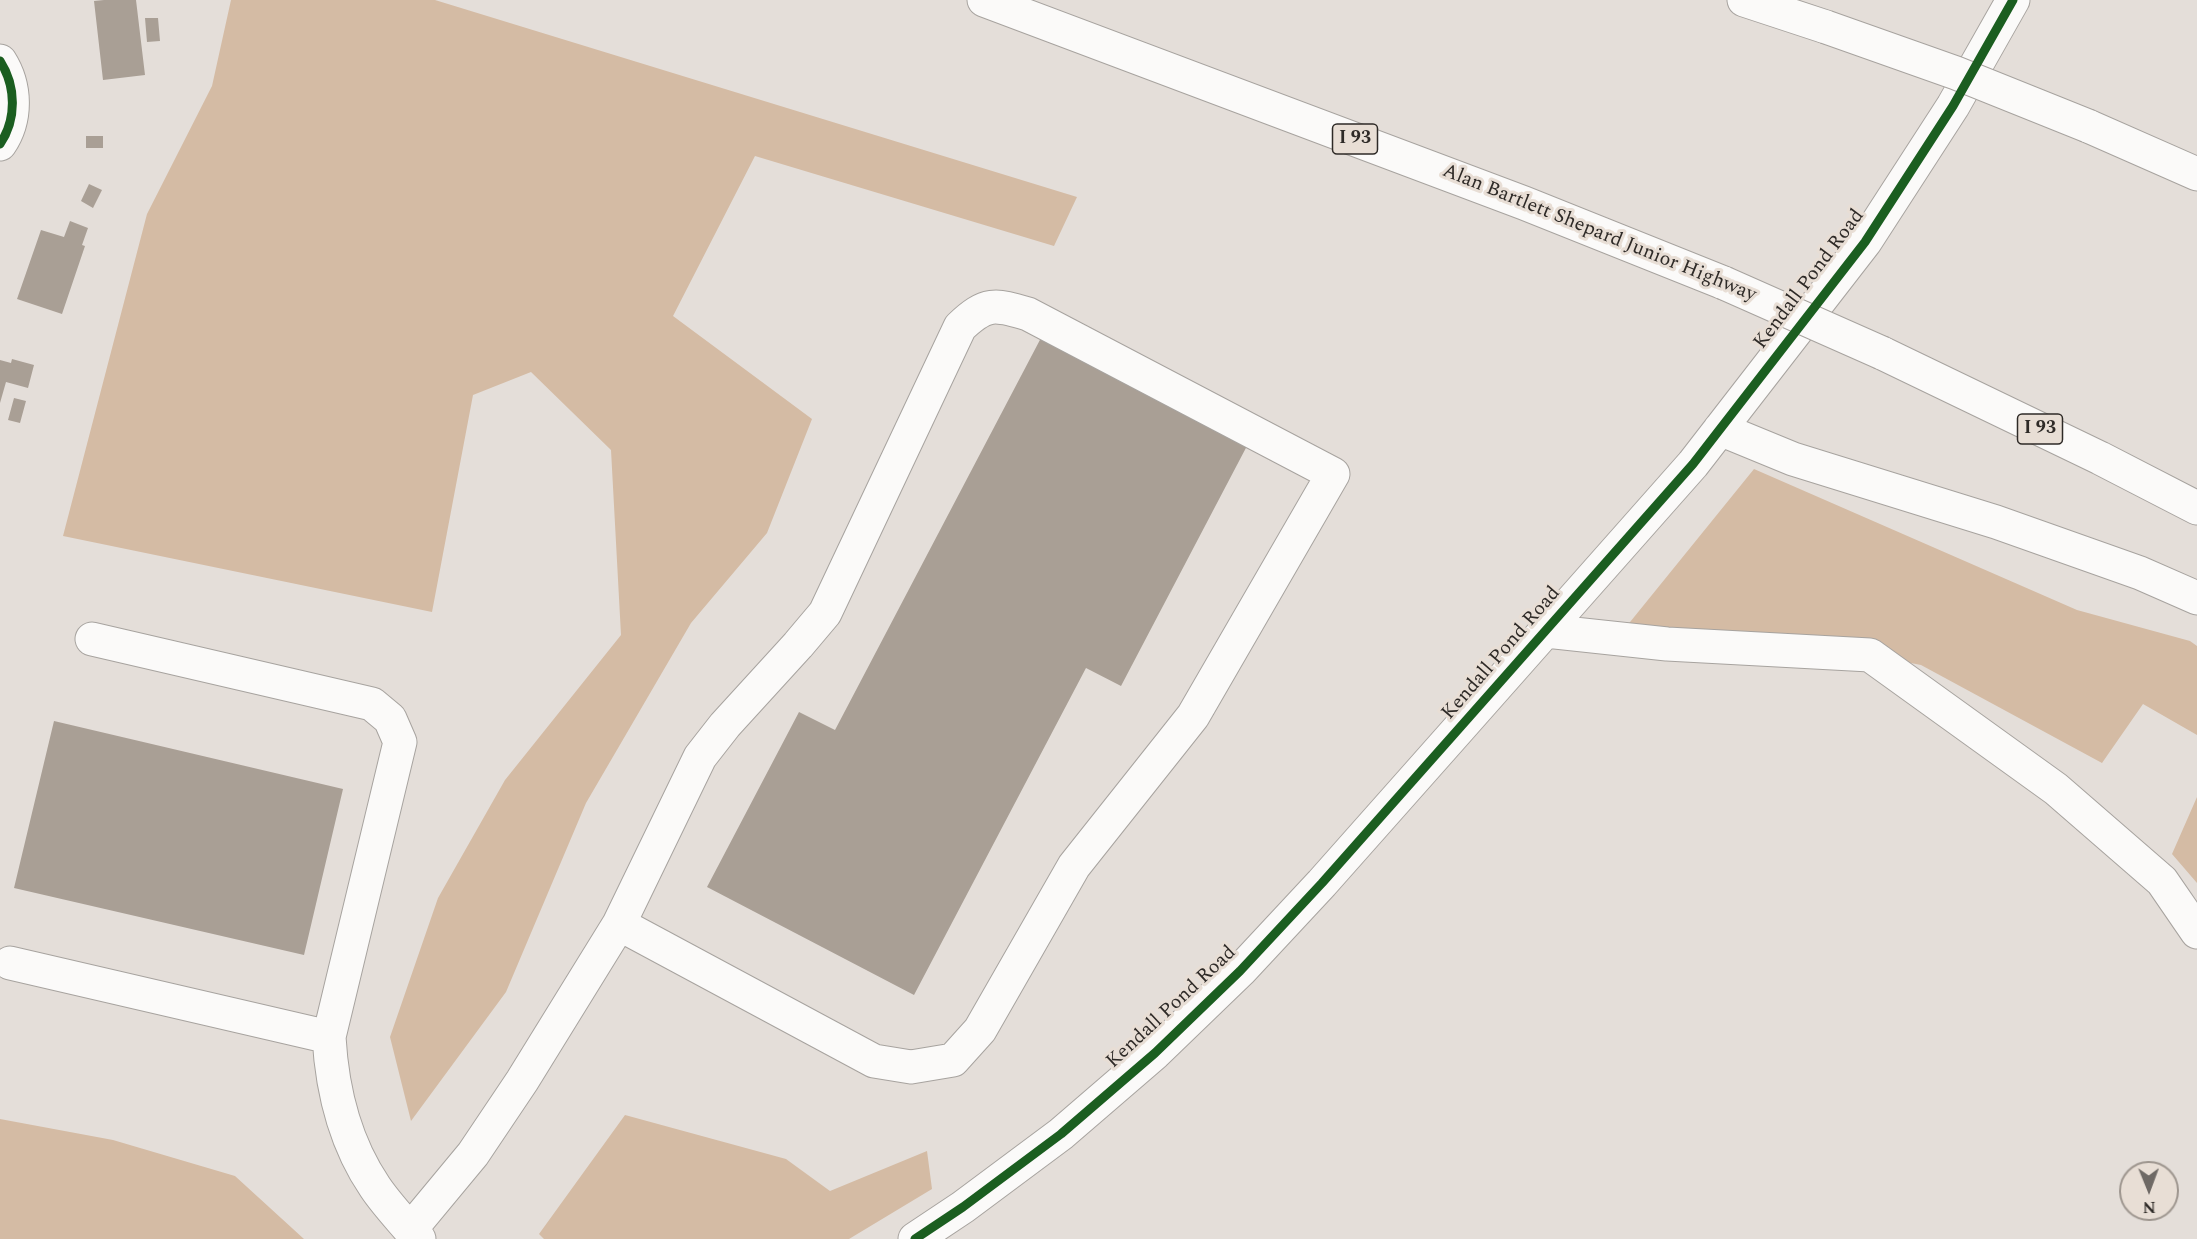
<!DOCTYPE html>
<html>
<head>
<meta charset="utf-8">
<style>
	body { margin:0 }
	#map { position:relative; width:2197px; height:1239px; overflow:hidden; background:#e4ded9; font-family:Spectral,serif }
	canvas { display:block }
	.north { position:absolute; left:2119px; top:1161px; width:60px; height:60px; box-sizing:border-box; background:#e8ded5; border:2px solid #9e968f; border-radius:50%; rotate:179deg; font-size:16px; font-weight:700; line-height:24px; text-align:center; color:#2e2a27 }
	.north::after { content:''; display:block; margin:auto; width:21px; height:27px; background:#6e6965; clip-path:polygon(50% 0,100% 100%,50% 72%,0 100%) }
</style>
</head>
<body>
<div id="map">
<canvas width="2197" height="1239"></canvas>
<div class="north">N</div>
</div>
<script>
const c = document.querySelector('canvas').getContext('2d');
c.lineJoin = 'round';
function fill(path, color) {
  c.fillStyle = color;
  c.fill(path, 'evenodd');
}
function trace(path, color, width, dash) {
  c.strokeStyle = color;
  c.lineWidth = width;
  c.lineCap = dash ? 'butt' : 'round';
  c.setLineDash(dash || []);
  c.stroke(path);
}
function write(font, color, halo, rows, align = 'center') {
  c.font = font + ' Spectral,serif';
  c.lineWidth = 6;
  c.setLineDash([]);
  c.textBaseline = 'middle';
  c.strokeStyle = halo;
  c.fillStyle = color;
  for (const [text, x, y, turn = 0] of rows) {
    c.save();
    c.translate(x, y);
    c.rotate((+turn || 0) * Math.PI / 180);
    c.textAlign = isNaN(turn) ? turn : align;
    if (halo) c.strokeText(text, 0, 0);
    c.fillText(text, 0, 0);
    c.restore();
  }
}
const forest = new Path2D(`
	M231,0H435L1077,197L1054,246L755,156L673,316L812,419L767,533L691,623L586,803L506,992L411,1121L390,1037L438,898L505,780L621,635L611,450L531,372L473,395L432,612L63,536L147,214L212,86Z
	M1754,469L2077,610L2190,641L2197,646V735L2143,704L2102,763L1921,665L1870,655L1626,627Z
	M2197,797V883L2172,854Z
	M625,1115L786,1159L830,1191L927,1151L932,1189L849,1239H544L539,1234Z
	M0,1119L113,1140L235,1176L304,1239H0Z`);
const building = new Path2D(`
	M104,0H136L145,75L103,80L94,1Z
	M145,18H158L160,41L147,42Z
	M86,136H103V148H86Z
	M89,184L102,190L93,208L81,201Z
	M70,221L88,228L82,245L85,246L62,314L17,299L41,230L64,237Z
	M1042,336L1248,444L1121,686L1086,668L914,995L707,887L799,712L835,730Z
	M12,359L34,365L28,388L6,382L0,403V360L11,363Z
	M14,398L26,401L20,423L8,420Z
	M54,721L343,789L304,955L14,888Z`);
const minor = new Path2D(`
	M0,61C16,86 17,119 0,144
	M1720,429L1793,459L1996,522L2140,573L2197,598
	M1546,631L1667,644L1870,655L2056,789L2162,881L2197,932
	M92,639L372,704L390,719L400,742L329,1037
	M10,963L329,1037C332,1089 345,1143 375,1187C385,1202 398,1216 410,1230
	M419,1239L410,1230L473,1154L522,1081L619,924L700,757L725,725L798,645L825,613L960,327C986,302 995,304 1028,314L1333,474L1193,716L1074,866L980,1030L953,1060L911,1067L874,1061L619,924
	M915,1239L963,1207L1061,1134L1155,1053L1240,971L1322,883L1455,733L1693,464L1865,242L1953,106L2013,0`);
const highway = new Path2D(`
	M984,0L1524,203L1724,283
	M1744,0L1826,27
	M2088,126L2197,174
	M1882,353L2100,458L2197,508`);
const highwayBridge = new Path2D(`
	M1826,27L1956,73L2088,126
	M1724,283L1882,353`);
const cycleway = new Path2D(`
	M0,61C16,86 17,119 0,144
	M915,1239L963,1207L1061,1134L1155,1053L1240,971L1322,883L1455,733L1693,464L1865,242L1953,106L2013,0`);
const shields = [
	[1355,139,45],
	[2040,429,45]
];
const shieldNames = [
	["I 93",1355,139],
	["I 93",2040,429]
];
const streetNames = [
	["Alan Bartlett Shepard Junior Highway",1599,234,22],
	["Kendall Pond Road",1810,280,-53],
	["Kendall Pond Road",1502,654,-49],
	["Kendall Pond Road",1172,1008,-43]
];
fill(forest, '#d4bba4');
fill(building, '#a99f95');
trace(minor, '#a7a39f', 35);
trace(highway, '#a7a39f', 35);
trace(minor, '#fbfaf9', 33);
trace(highway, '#fbfaf9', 33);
trace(highwayBridge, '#a7a39f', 35, []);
trace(highwayBridge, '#fbfaf9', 33);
trace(cycleway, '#1b5e20', 9);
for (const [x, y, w] of shields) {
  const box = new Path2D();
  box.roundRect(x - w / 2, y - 15, w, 30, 4.5);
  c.fillStyle = '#e8ded5';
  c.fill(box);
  trace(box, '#2e2a27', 1.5);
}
write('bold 18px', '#2e2a27', null, shieldNames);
write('20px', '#2e2a27', '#e8ded5', streetNames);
</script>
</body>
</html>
